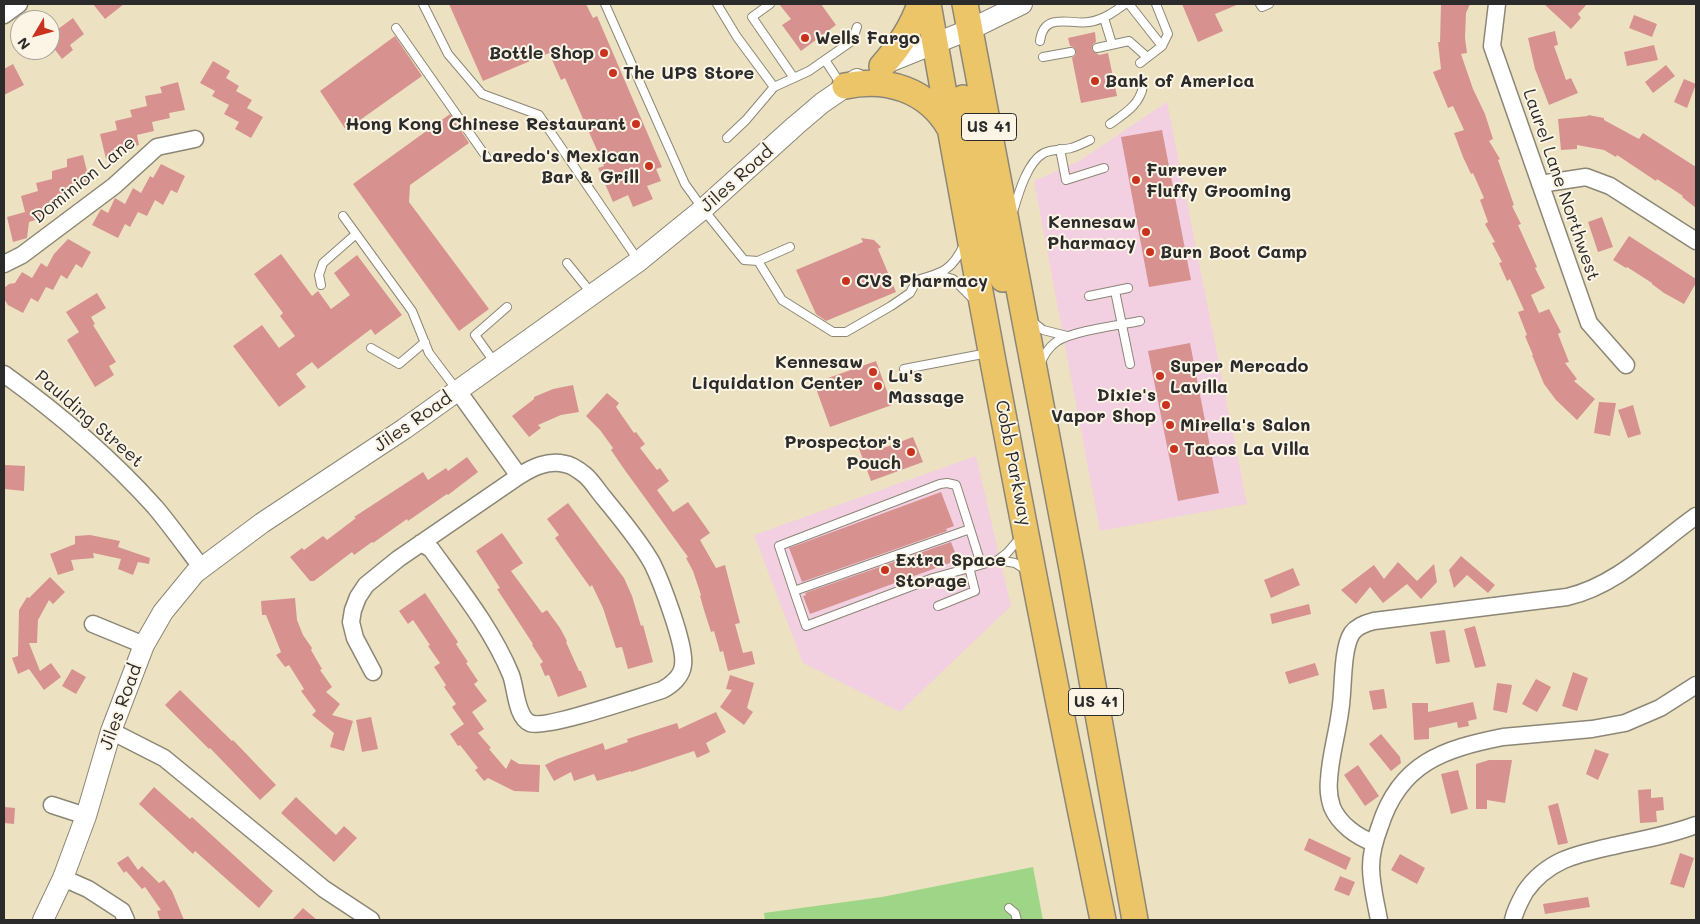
<!DOCTYPE html>
<html>
<head>
<meta charset="utf-8">
<style>
	body { margin:0 }
	#map { position:relative; width:1700px; height:924px; overflow:hidden; background:#ece2c1; font-family:Mali,sans-serif }
	canvas { display:block }
	.frame { position:absolute; inset:0; border:5px solid #2b2b2b; pointer-events:none }
	.north { position:absolute; left:10px; top:10px; width:50px; height:50px; box-sizing:border-box; background:#fcf5e5; border:1px solid #a8a49b; border-radius:50%; rotate:233deg; font-size:14px; font-weight:700; line-height:20px; text-align:center; color:#2b2b2b }
	.north::after { content:''; display:block; margin:auto; width:18px; height:22px; background:#c8321e; clip-path:polygon(50% 0,100% 100%,50% 72%,0 100%) }
</style>
</head>
<body>
<div id="map">
<canvas width="1700" height="924"></canvas>
<div class="frame"></div>
<div class="north">N</div>
</div>
<script>
const c = document.querySelector('canvas').getContext('2d');
c.lineJoin = 'round';
function fill(path, color) {
  c.fillStyle = color;
  c.fill(path, 'evenodd');
}
function trace(path, color, width, dash) {
  c.strokeStyle = color;
  c.lineWidth = width;
  c.lineCap = dash ? 'butt' : 'round';
  c.setLineDash(dash || []);
  c.stroke(path);
}
function write(font, color, halo, rows, align = 'center') {
  c.font = font + ' Mali,sans-serif';
  c.lineWidth = 4;
  c.setLineDash([]);
  c.textBaseline = 'middle';
  c.strokeStyle = halo;
  c.fillStyle = color;
  for (const [text, x, y, turn = 0] of rows) {
    c.save();
    c.translate(x, y);
    c.rotate((+turn || 0) * Math.PI / 180);
    c.textAlign = isNaN(turn) ? turn : align;
    if (halo) c.strokeText(text, 0, 0);
    c.fillText(text, 0, 0);
    c.restore();
  }
}
const built = new Path2D(`
	M1167,102L1247,504L1100,531L1034,181L1079,161Z
	M976,456L1011,606L900,712L803,663L754,535Z`);
const green = new Path2D(`
	M1033,867L1043,920H765L764,913L882,897Z`);
const building = new Path2D(`
	M93,4H124L105,19Z
	M449,4H586L593,18L597,16L662,167L656,169L661,181L647,186L653,199L633,207L628,195L613,202L598,168L604,166L565,78L561,80L549,53L483,81Z
	M779,4H821L836,25L801,51L782,25L791,19Z
	M1182,4H1239L1215,14L1223,31L1198,42Z
	M1441,4H1470L1466,13L1465,38L1467,53L1461,54L1473,89L1485,114L1493,139L1489,141L1500,159L1498,160L1514,205L1512,206L1521,224L1518,225L1537,267L1535,268L1545,288L1531,295L1539,313L1549,309L1561,332L1558,334L1569,362L1565,363L1577,379L1574,381L1595,399L1577,420L1556,400L1544,384L1532,355H1533L1525,336L1527,335L1518,312L1524,310L1510,279L1507,281L1499,263L1502,262L1492,243L1495,242L1485,224L1488,222L1480,200L1484,198L1473,173L1471,174L1463,157L1454,133L1464,130L1453,106L1448,108L1433,72L1441,69L1438,42H1440Z
	M1544,4H1587L1578,14L1581,18L1571,29Z
	M1634,15L1657,24L1652,37L1629,28Z
	M73,18L84,34L70,45L73,50L62,59L50,43V35Z
	M1555,31L1558,45L1554,46L1566,80L1571,78L1578,93L1549,105L1535,69L1528,38Z
	M1095,32L1096,42L1093,44L1092,50L1099,55L1108,53L1117,96L1081,103L1072,58L1076,54V51L1073,47L1070,46L1068,38Z
	M395,36L422,76L346,130L320,91Z
	M1654,45L1658,60L1627,66L1624,52Z
	M213,61L230,71L226,78L239,86L236,91L252,100L247,108L263,117L251,138L235,129L239,122L224,114L229,105L212,96L215,91L200,83Z
	M13,64L24,85L4,95V69Z
	M1666,65L1675,76L1653,93L1645,82Z
	M1684,79L1696,84L1687,108L1674,102Z
	M178,82L185,110L169,113L170,118L152,122L154,131L137,135L139,145L123,149L124,155L106,159L100,134L117,130L115,121L132,117L130,110L147,106L145,96L162,93L160,87Z
	M450,114L469,143L410,185L409,202L489,309L459,331L353,184Z
	M1588,115L1604,118V120L1639,139L1643,133L1696,167V208L1682,197L1683,196L1657,179L1656,181L1617,155L1616,157L1604,150L1577,145V149L1561,150L1558,119L1588,116Z
	M1162,130L1191,280L1149,287L1121,137Z
	M83,155L90,183L72,182L75,194H58V203L42,207L45,217L29,222L27,238L13,242L7,217L25,212L21,196L38,191L36,183L52,179V171L67,167V159Z
	M161,164L185,176L177,193L171,190L163,205L155,200L147,216L138,212L130,227L125,224L118,238L92,225L101,209L108,213L115,198L125,204L133,188L141,193L150,176L153,178Z
	M1602,217L1613,247L1598,252L1588,222Z
	M1629,236L1696,279V283L1684,304L1664,293L1652,284V283L1627,267L1626,268L1613,260Z
	M861,238L874,240L881,247L878,249L896,292L826,321L816,314L796,270L863,242Z
	M68,239L91,252L82,268L76,264L67,279L61,275L53,290L46,287L38,302L31,298L23,313L8,305L4,299V288L9,284L15,283L22,272L32,278L41,263L47,267L54,254Z
	M281,254L312,296L318,291L331,309L350,295L334,273L357,255L402,315L375,335L371,329L318,369L312,362L296,374L306,387L279,407L233,346L262,325L279,348L295,336L280,316L283,313L254,274Z
	M97,293L106,308L91,317L95,324L93,325L116,362L109,366L114,375L95,387L67,340L79,332L66,312Z
	M1190,343L1219,493L1178,501L1148,351Z
	M876,361L892,405L830,427L814,383Z
	M573,385L579,412L561,415L538,425L541,428L529,437L512,416L534,399V397L553,389Z
	M607,393L619,403L616,407L634,433L636,432L645,444L640,448L657,470L660,468L669,481L657,490L673,512L688,502L710,533L700,540L716,568L725,565L740,623L735,624L743,653L752,651L755,664L728,671L723,651L720,652L714,631L711,632L704,610L700,596L701,595L693,571L686,558L688,557L624,469L611,450L613,448L600,430L586,416Z
	M1599,402L1616,403L1610,436L1594,433Z
	M1633,405L1641,434L1628,438L1618,410Z
	M873,437L878,450L913,437L923,462L871,481L857,443Z
	M467,457L478,472L448,495L447,494L408,521L407,519L373,543L372,542L354,555L352,552L314,581H310L290,557L302,548L304,550L323,536L327,540L356,518L354,517L423,472L428,480L446,468L448,471Z
	M5,465L25,466L24,491L4,489Z
	M941,492L954,526L946,529L947,531L802,582L789,548Z
	M568,503L624,578L632,596L641,626L643,625L653,662L628,669L622,647L616,648L603,608L592,585L590,587L555,538L559,535L547,519Z
	M502,533L523,563L511,571L542,613L547,610L560,628L567,641L566,642L579,671H581L587,687L558,697L549,675L545,676L540,664L543,662L532,645L533,644L497,589L500,588L476,551Z
	M90,535L120,541L118,547L150,558L149,564L138,562L133,575L118,569L121,559L93,553L94,558L71,560L74,570L58,575L50,554L75,544V536Z
	M951,542L958,560L810,614L803,596L806,595L805,593Z
	M1461,556L1495,585L1488,593L1467,575L1454,588L1449,570Z
	M1398,562L1417,581L1434,564L1437,582L1421,599L1407,584L1383,603L1370,587L1356,604L1341,590L1374,565L1384,579Z
	M1293,568L1300,585L1271,598L1264,580Z
	M50,577L65,592L53,604L49,600L38,620L37,643H29L40,671L51,663L61,677L44,690L29,669L18,674L12,658L18,656L19,610L27,597L29,598Z
	M425,593L458,642L456,644L468,662L466,663L478,681L474,684L487,701L472,712L484,729L478,733L491,748L489,749L506,769L511,759L519,764L540,765L539,792L514,791L488,778L484,781L475,770L478,768L460,745L458,746L450,734L464,724L452,707L456,704L444,687L446,685L434,667L440,663L428,646L430,645L413,620L408,624L399,611Z
	M295,598L297,620L303,635L312,648L311,650L322,669L320,670L332,687L326,692L340,704L332,715L353,721L344,751L330,747L334,733L312,715L316,711L301,691L304,689L289,665L285,667L276,655L281,652L266,615H262L261,601Z
	M1309,604L1311,614L1272,624L1270,614Z
	M1475,626L1486,666L1475,668L1464,629Z
	M1445,630L1450,662L1436,664L1430,632Z
	M1315,663L1319,675L1289,684L1285,672Z
	M72,669L86,677L76,694L62,686Z
	M1573,672L1588,678L1577,711L1562,706Z
	M730,675L754,683L747,708L753,712L744,725L720,707L732,690L726,689Z
	M1536,679L1551,687L1537,712L1522,704Z
	M1497,683L1512,685L1507,713L1493,710Z
	M1384,689L1387,708L1373,710L1369,691Z
	M180,690L232,741L233,740L276,785L260,800L210,748L209,749L165,705Z
	M1473,702L1477,719L1468,721L1469,726L1458,728L1457,722L1429,728V739L1414,740L1412,703H1428V712Z
	M716,712L726,732L706,743L710,752L697,758L694,751L631,772V771L597,781L594,774L574,781L571,772L554,781L545,765L557,759L603,743L605,750L628,742L627,739L677,723L679,729Z
	M371,717L378,749L362,752L356,720Z
	M1381,734L1400,757L1401,763L1391,771L1369,744Z
	M1595,749L1609,754L1598,780L1586,774Z
	M1489,760H1512L1505,803L1487,800V809H1476V764Z
	M1358,765L1379,796L1365,806L1344,775Z
	M1458,770L1468,809L1451,814L1441,774Z
	M154,787L190,819L192,817L273,891L259,908L195,851L193,854L139,804Z
	M1651,789V798L1663,797L1664,810L1656,811L1657,822L1640,823L1638,790Z
	M296,797L336,835L344,826L357,838L334,862L281,813Z
	M1558,803L1568,843L1558,845L1548,806Z
	M4,807L15,808L14,824L4,823Z
	M1309,838L1351,858L1346,870L1304,850Z
	M1680,853L1694,858L1684,888L1670,884Z
	M1400,854L1425,868L1417,884L1391,870Z
	M128,856L138,870L142,866L159,883L164,880L172,891L184,920H160L157,911L161,910L145,887L142,889L126,871L124,873L117,863Z
	M1340,876L1355,882L1349,896L1334,890Z
	M1588,897L1590,907L1545,914L1543,904Z
	M303,908L317,920H292Z`);
const service = new Path2D(`
	M423,4L448,54L482,94L539,115L638,260
	M605,4L685,184L703,209L744,260L758,261L790,247
	M717,4L737,37L774,87
	M770,4L752,17L794,78
	M1129,4L1162,46
	M1260,4L1262,7L1269,4
	M1104,18L1112,44
	M396,28L487,158
	M1040,41C1044,11 1070,25 1089,22C1103,20 1114,12 1125,4
	M1097,48L1129,41L1147,57
	M1043,57L1071,52
	M825,60L842,86
	M1140,63L1162,46L1168,34L1156,4
	M1110,124C1124,114 1140,105 1143,86
	M727,138L746,120L774,87L809,71L852,41L857,27
	M1060,149L1066,180L1104,168
	M1013,212C1018,195 1027,162 1044,153C1052,149 1063,150 1071,148C1078,146 1084,143 1090,140
	M343,216L412,311L429,353L457,390
	M758,261L782,300L833,332H846L891,306L910,293L917,280C943,273 952,270 964,245
	M567,263L592,294
	M939,275L953,279L973,299
	M321,285L319,275L323,263L356,234
	M1115,291L1130,364
	M1089,296L1128,288
	M1033,322L1043,330L1067,336
	M371,348L399,364L425,342
	M495,363L475,335L507,307
	M1040,365C1043,356 1048,348 1056,342C1071,331 1120,325 1140,321
	M904,369L988,353
	M998,560L1015,563L1026,570
	M981,564L970,529L794,591L806,626L933,578L998,560L1007,553L1020,538
	M794,591L779,546L940,484L947,483L956,485L970,529
	M938,606L975,591L969,567
	M1009,908L1015,913L1017,920`);
const minor = new Path2D(`
	M1497,4L1492,46L1589,323L1626,365
	M4,15L19,4
	M1540,184L1586,177L1610,186L1696,241
	M4,264L22,255L114,186L157,147L195,139
	M4,374C58,413 110,457 155,507C171,526 186,547 201,567
	M458,391L519,476
	M93,624L144,645
	M373,672L355,638L351,622L353,610L358,597L366,585L398,559L519,476C533,467 548,460 565,464C572,465 580,471 585,475C592,481 598,491 604,498C621,519 639,540 652,563C661,581 686,646 683,665C682,676 672,685 662,690C642,696 544,730 530,723C516,717 516,688 511,675C492,629 460,589 431,549L421,543
	M111,731L164,758L324,889L371,920
	M52,805L86,816
	M1374,843C1357,837 1339,824 1332,807C1329,798 1328,789 1329,780C1330,757 1337,735 1340,712C1344,692 1341,650 1352,633C1357,626 1366,623 1374,621L1567,597C1618,585 1655,545 1696,516
	M63,878L88,889L122,911L126,920
	M1379,920C1376,903 1371,885 1371,867C1371,853 1375,839 1380,826C1400,763 1443,749 1503,737L1592,729L1625,723L1660,708L1696,685
	M1513,920C1515,910 1520,901 1525,892C1549,857 1583,853 1622,844C1647,839 1672,834 1696,825`);
const tertiary = new Path2D(`
	M884,64L971,29L1022,4
	M43,920L63,878L86,816L111,731L144,645L163,612L195,573L262,523L404,429L639,261L703,209L795,126L822,103L857,79`);
const primary = new Path2D(`
	M928,4C982,310 1040,616 1103,920
	M965,4L1072,569L1135,920
	M882,66C899,47 912,28 920,4
	M845,86C887,77 927,90 949,127
	M963,98L986,217L1003,279`);
const markers = [
	[805,38,5,"#c8321e"],
	[604,53,5,"#c8321e"],
	[613,73,5,"#c8321e"],
	[1095,81,5,"#c8321e"],
	[636,124,5,"#c8321e"],
	[649,166,5,"#c8321e"],
	[1136,180,5,"#c8321e"],
	[1146,232,5,"#c8321e"],
	[1150,252,5,"#c8321e"],
	[846,281,5,"#c8321e"],
	[873,372,5,"#c8321e"],
	[1160,376,5,"#c8321e"],
	[878,386,5,"#c8321e"],
	[1166,405,5,"#c8321e"],
	[1170,425,5,"#c8321e"],
	[1174,449,5,"#c8321e"],
	[911,452,5,"#c8321e"],
	[885,570,5,"#c8321e"]
];
const shields = [
	[989,127,55],
	[1096,702,55]
];
const shieldNames = [
	["US 41",989,127],
	["US 41",1096,702]
];
const poiNames = [
	["Wells Fargo",815,38],
	["Bottle Shop",594,53,"right"],
	["The UPS Store",623,73],
	["Bank of America",1105,81],
	["Hong Kong Chinese Restaurant",626,124,"right"],
	["Laredo's Mexican",639,156,"right"],
	["Bar & Grill",639,177,"right"],
	["Furrever",1146,170],
	["Fluffy Grooming",1146,191],
	["Kennesaw",1136,222,"right"],
	["Pharmacy",1136,243,"right"],
	["Burn Boot Camp",1160,252],
	["CVS Pharmacy",856,281],
	["Kennesaw",863,362,"right"],
	["Liquidation Center",863,383,"right"],
	["Super Mercado",1170,366],
	["Lavilla",1170,387],
	["Lu's",888,376],
	["Massage",888,397],
	["Dixie's",1156,395,"right"],
	["Vapor Shop",1156,416,"right"],
	["Mirella's Salon",1180,425],
	["Prospector's",901,442,"right"],
	["Pouch",901,463,"right"],
	["Tacos La Villa",1184,449],
	["Extra Space",895,560],
	["Storage",895,581]
];
const streetNames = [
	["Jiles Road",737,179,-42],
	["Dominion Lane",84,180,-39],
	["Laurel Lane Northwest",1561,185,71],
	["Paulding Street",89,419,41],
	["Jiles Road",413,422,-35],
	["Cobb Parkway",1013,463,79],
	["Jiles Road",121,707,-70]
];
fill(built, '#f2cfe1');
fill(green, '#9ed587');
fill(building, '#d79290');
trace(service, '#8c8676', 10);
trace(minor, '#8c8676', 19);
trace(tertiary, '#8c8676', 22);
trace(primary, '#8c8676', 28);
trace(service, '#fff', 8);
trace(minor, '#fff', 16);
trace(tertiary, '#fff', 20);
trace(primary, '#edc569', 25);
for (const [x, y, r, color] of markers) {
  const dot = new Path2D();
  dot.arc(x, y, r, 0, 2 * Math.PI);
  c.fillStyle = color;
  c.fill(dot);
  trace(dot, '#fcf5e5', 2);
}
for (const [x, y, w] of shields) {
  const box = new Path2D();
  box.roundRect(x - w / 2, y - 13.5, w, 27, 4);
  c.fillStyle = '#fcf5e5';
  c.fill(box);
  trace(box, '#2b2b2b', 1);
}
write('bold 16px', '#2b2b2b', null, shieldNames);
write('bold 18px', '#2b2b2b', '#fcf5e5', poiNames, 'left');
write('18px', '#2b2b2b', '#fcf5e5', streetNames);
</script>
</body>
</html>
